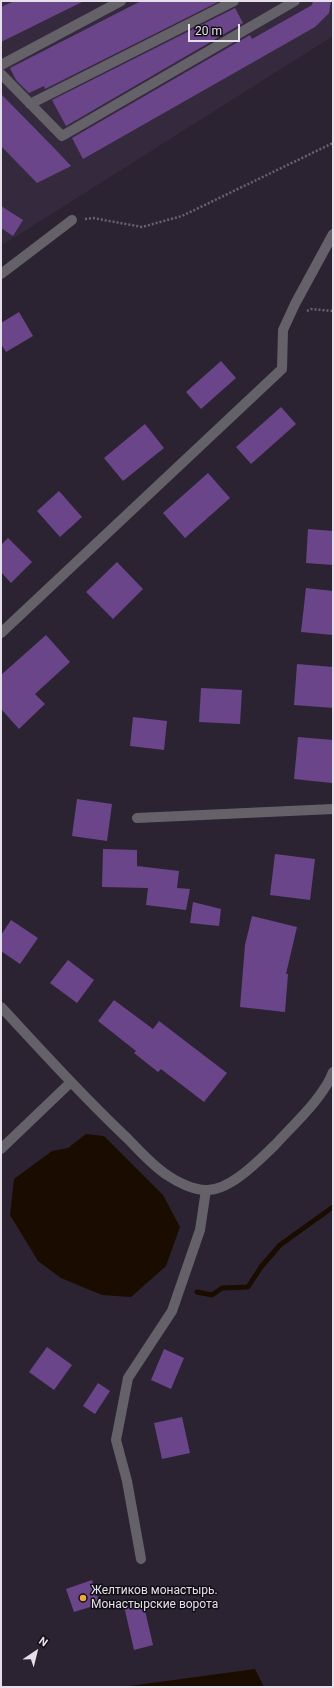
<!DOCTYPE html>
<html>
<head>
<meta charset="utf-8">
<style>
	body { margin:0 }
	#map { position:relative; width:334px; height:1688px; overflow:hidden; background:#2b2332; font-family:Roboto,sans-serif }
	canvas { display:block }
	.frame { position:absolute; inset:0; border:2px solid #e5dfea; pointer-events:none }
	.north { position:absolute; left:16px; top:1632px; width:40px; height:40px; -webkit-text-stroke:3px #110e15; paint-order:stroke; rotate:35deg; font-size:11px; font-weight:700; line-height:16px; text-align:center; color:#e5dfea }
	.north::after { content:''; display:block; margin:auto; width:14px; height:18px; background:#e5dfea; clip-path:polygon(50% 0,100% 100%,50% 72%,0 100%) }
	.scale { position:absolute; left:188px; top:24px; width:52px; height:18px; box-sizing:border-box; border:2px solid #e5dfea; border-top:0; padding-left:5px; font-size:12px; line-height:14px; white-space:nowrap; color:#e5dfea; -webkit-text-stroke:3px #110e15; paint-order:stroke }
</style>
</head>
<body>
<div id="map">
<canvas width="334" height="1688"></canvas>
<div class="frame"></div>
<div class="north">N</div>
<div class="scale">20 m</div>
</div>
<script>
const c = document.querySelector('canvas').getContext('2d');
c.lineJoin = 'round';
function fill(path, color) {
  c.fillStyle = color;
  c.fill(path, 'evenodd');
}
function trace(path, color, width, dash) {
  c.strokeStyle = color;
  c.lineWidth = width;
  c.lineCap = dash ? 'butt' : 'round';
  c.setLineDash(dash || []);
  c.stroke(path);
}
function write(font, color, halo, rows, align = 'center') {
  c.font = font + ' Roboto,sans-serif';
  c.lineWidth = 3;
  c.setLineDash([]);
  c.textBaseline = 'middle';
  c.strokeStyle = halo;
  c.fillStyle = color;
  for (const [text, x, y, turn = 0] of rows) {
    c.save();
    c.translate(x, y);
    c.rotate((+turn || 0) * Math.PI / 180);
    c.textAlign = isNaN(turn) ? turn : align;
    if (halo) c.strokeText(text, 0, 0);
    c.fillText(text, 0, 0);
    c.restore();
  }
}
const built = new Path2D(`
	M1,1H333V36L4,244L1,242Z`);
const water = new Path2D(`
	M86,1134L104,1136L163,1195L180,1227L166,1266L131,1297L102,1295L61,1278L38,1261L10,1215L14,1179L52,1151L68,1148Z
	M255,1669L264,1687H122Z`);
const stream = new Path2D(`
	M197,1292L212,1295L222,1288L248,1287L261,1267L280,1245L333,1207`);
const building = new Path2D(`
	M14,1H84L1,42V7Z
	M141,1H220L45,89L44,86L29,93L16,80L10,68Z
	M313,1H331L329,13L315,27L83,159L72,138L250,35L252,39L312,5Z
	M235,8L243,23L66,126L52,100Z
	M1,94L55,149L71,166L37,183L1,146Z
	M1,206L23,220L13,236L1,228Z
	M19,312L33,336L6,352L1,344V323Z
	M221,361L236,378L201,409L186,392Z
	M281,407L296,424L251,464L236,447Z
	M145,424L164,448L123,481L104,458Z
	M208,473L230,498L185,538L163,513Z
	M59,491L82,517L60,537L37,511Z
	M308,529L333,531V565L306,563Z
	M8,538L32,562L11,583L1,572V545Z
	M117,562L143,589L113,619L86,592Z
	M306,588L333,591V635L301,632Z
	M46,635L70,662L35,694L45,704L19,729L1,709V675Z
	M297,664L333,667V708L294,705Z
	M201,688L242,690L240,724L199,722Z
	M133,717L167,721L164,750L130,746Z
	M298,737L333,740L332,783L294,779Z
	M77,799L112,804L107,841L72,836Z
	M103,849L137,850V866L179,871L177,888L190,889L186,910L146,905L148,888L102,887Z
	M275,854L315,859L310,900L270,895Z
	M193,902L221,909L219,926L190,923Z
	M252,916L297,927L286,974H288L285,1012L240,1007L245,945Z
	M11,920L38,938L20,964L1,951V935Z
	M68,960L94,980L77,1003L50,983Z
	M114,1000L153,1029L159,1021L227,1073L204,1102L161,1069L158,1072L134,1053L136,1051L98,1021Z
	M47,1347L72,1365L54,1390L29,1372Z
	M164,1349L184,1358L171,1389L151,1380Z
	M98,1383L110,1391L95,1414L83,1406Z
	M182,1417L190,1453L162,1459L154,1423Z
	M92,1580L100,1604L74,1612L66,1589Z
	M143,1602L153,1645L134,1650L124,1606Z`);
const path = new Path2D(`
	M85,219L93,218L142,227L182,216L333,143
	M307,311L311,309L333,311`);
const service = new Path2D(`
	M1,65L121,1
	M1,74L62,136L295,1
	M30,104L234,1
	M141,1559L127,1481L116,1440L128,1378L172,1311L200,1230L206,1190`);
const minor = new Path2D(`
	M1,274L72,220
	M1,633L282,369L283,330L295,304L333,234
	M137,818L333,809
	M1,1007C42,1051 83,1097 127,1138C139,1150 152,1165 167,1175C177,1182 193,1190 206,1190C230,1191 258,1161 275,1145C293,1125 324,1097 333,1072
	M1,1149L71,1082`);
const markers = [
	[83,1598,4,"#eca93a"]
];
const poiNames = [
	["Желтиков монастырь.",91,1591],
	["Монастырские ворота",91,1605]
];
fill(built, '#35293e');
fill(water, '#1b0c00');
trace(stream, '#1b0c00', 5);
fill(building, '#6b458a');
trace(path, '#696270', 2.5, [2, 2]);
trace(service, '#656169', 10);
trace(minor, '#656169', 10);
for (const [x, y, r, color] of markers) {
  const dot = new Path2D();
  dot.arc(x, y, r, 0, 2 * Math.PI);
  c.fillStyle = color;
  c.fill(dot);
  trace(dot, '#110e15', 1.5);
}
write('12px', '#e5dfea', '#110e15', poiNames, 'left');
</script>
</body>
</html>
